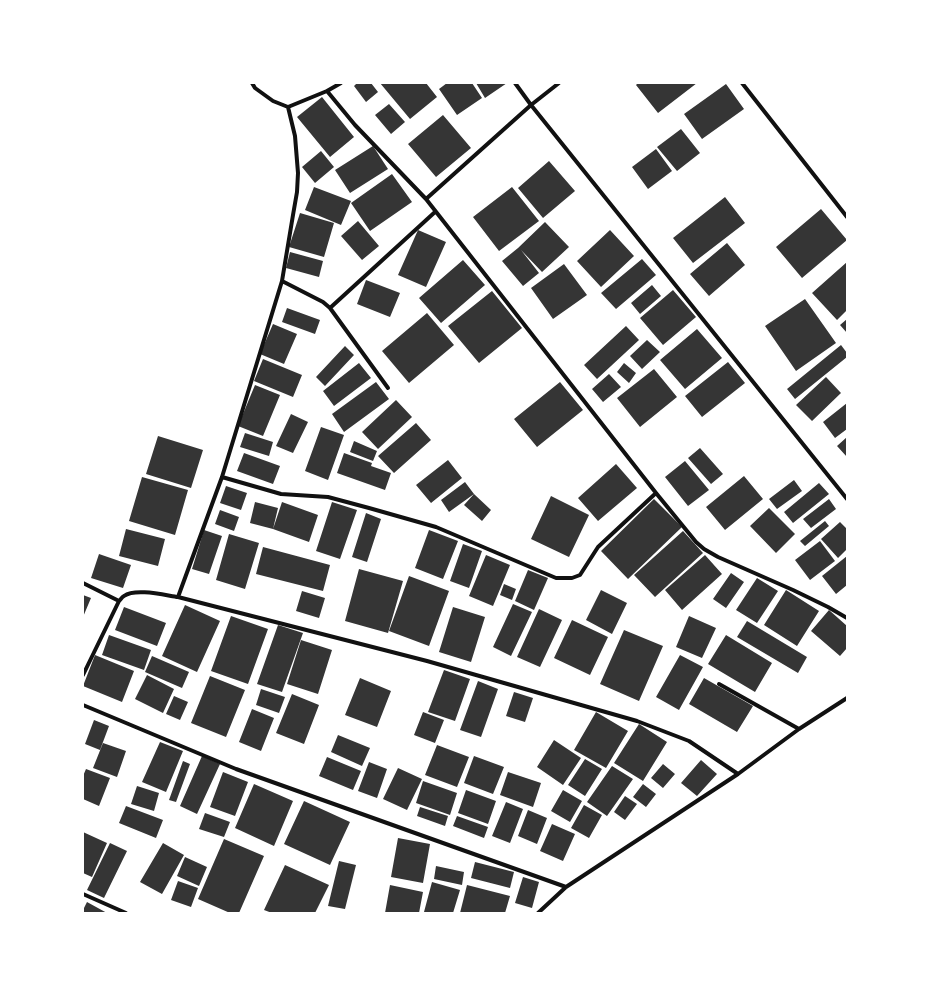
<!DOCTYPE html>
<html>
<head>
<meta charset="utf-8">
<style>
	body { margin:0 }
	#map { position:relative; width:930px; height:996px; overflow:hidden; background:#fff; font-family:"Roboto Condensed",sans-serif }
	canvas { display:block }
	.frame { position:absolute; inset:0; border:84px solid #fff; pointer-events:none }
</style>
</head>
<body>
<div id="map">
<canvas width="930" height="996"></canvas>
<div class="frame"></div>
</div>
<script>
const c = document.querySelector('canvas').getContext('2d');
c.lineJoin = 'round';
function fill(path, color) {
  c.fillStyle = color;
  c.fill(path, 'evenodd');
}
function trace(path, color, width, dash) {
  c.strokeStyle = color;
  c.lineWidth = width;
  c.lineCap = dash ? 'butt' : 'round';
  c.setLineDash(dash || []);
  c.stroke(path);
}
const building = new Path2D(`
	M357,83H371L378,92L366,102L354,86Z
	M380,83H426L437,97L410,119Z
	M447,83H472L482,98L457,115L439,89Z
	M476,83H507L485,98Z
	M638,83H697L658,113L636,85Z
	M726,84L744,109L702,139L684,114Z
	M322,97L354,137L330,157L297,117Z
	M389,104L405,122L391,134L375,115Z
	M443,115L471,148L436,177L408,144Z
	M681,129L700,153L677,171L657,147Z
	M373,146L388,169L350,193L335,170Z
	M656,149L672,171L648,189L632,167Z
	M321,151L334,167L315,183L302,167Z
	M549,161L575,191L543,218L518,188Z
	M392,174L412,202L370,231L351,203Z
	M314,187L351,201L341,225L305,210Z
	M512,187L539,221L499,251L473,217Z
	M725,197L745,223L693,263L673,238Z
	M821,209L847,240L802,278L776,247Z
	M300,213L334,223L324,257L289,247Z
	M358,221L379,246L362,260L341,236Z
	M545,222L569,247L542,272L521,250L539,273L523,286L502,261L518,248Z
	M418,230L446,242L426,287L398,275Z
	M610,230L634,256L601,287L577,261Z
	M727,243L745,265L709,296L690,274Z
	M290,252L323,261L319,277L286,268Z
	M642,259L656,275L616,309L601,293Z
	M463,260L485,285L441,323L419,298Z
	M847,262V310L837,320L812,293Z
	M564,264L587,295L553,319L531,288Z
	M366,280L400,293L390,317L357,304Z
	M652,285L661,296L640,314L631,303Z
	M673,290L696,317L663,345L640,318Z
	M492,291L522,328L479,363L448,326Z
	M805,299L836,343L796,371L765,326Z
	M287,308L320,320L315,334L282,322Z
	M427,313L454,345L409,383L382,351Z
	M847,319V333L840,325Z
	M273,324L297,334L284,364L260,354Z
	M626,326L639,340L597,379L584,365Z
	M697,329L722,358L685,389L660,360Z
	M647,340L660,352L642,369L630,356Z
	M841,345L847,353V357L795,399L787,389Z
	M345,346L354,355L325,386L316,377Z
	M263,359L302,375L293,397L254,381Z
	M728,362L745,383L702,417L685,396Z
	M359,363L371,378L334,406L323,391Z
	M624,363L636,373L629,383L617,372Z
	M654,369L677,397L640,427L617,398Z
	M609,374L621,387L603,402L592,389Z
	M826,377L841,393L812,421L796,405Z
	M376,382L389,399L344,432L332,414Z
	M560,382L583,410L537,447L514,419Z
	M255,385L280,395L263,436L238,426Z
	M396,400L412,417L378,449L362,432Z
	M847,403V429L835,438L823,422Z
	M291,414L308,422L293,453L276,446Z
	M416,423L431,440L394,473L378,456Z
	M321,427L344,435L328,480L305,471Z
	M245,433L273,442L269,456L240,447Z
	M158,436L203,450L191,488L146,474Z
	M847,437V457L837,446Z
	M354,441L377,451L373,461L350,452Z
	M700,448L723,474L711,484L688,458Z
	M244,453L280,466L273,484L237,471Z
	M344,453L372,463L371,466L391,473L385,490L337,473Z
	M448,460L462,478L431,503L416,485Z
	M685,461L709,490L688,506L665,477Z
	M616,464L637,488L598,521L578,498Z
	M744,476L763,499L725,530L706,507Z
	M142,477L188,490L175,535L129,521Z
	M794,480L802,491L777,509L769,499Z
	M465,482L474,494L449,512L441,500Z
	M819,483L829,494L793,523L784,512Z
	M226,486L247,493L241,510L220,503Z
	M474,494L491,510L482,521L464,505Z
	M551,496L589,515L569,557L531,539Z
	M654,499L682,527L628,579L601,551Z
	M829,499L836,509L811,528L803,519Z
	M255,502L278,508L273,529L250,523Z
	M282,502L318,515L309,542L273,529Z
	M332,502L357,510L340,559L316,551Z
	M769,508L795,534L776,553L750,526Z
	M220,510L239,517L234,531L215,524Z
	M366,513L381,519L367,562L352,557Z
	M825,521L829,526L805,546L800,541Z
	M840,522L847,529V549L838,558L821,539Z
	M126,529L165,539L158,566L119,556Z
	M204,530L222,536L209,574L192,569Z
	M429,530L458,541L443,579L415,568Z
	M683,531L703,553L655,597L634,575Z
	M229,534L259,543L245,589L216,580Z
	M820,541L835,561L810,580L795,560Z
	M463,544L482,551L469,588L450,581Z
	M263,547L330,565L323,591L256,574Z
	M99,554L131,565L123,588L91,578Z
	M486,555L510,565L493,606L469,596Z
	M705,555L722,574L682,610L665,590Z
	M847,556V585L836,594L822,576Z
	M359,569L403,581L388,633L345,621Z
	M528,570L548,578L534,610L515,601Z
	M731,573L744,582L726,608L713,599Z
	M409,576L449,591L429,646L389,631Z
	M757,578L778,591L757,623L736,610Z
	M504,584L516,589L512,600L500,595Z
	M601,590L627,603L612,634L586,620Z
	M786,590L819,611L797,646L764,625Z
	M302,591L325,598L319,618L296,611Z
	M83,595L91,598L83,617Z
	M513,604L532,612L511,656L493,647Z
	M185,605L220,621L197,672L162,656Z
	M124,607L166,623L157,646L115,630Z
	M453,607L485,617L471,662L439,652Z
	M539,609L562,620L540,667L517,657Z
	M829,610L847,626V648L840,656L811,631Z
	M231,616L268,629L248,684L211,671Z
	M689,616L716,628L702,658L676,647Z
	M572,620L608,637L590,675L554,658Z
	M747,621L807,657L798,673L737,637Z
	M278,625L303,633L282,692L257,684Z
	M624,630L663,646L639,701L600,684Z
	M109,635L151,650L144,670L102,655Z
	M726,635L772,663L755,692L708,664Z
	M301,640L332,650L318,694L287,684Z
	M95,655L134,671L122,702L83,686Z
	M680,655L703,667L679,710L656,697Z
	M152,656L189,672L182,688L145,672Z
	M444,670L470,679L455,721L428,712Z
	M147,675L174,689L163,713L135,699Z
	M210,676L245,690L226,737L191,723Z
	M360,678L391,691L377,727L345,715Z
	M704,678L753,706L737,732L689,704Z
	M478,681L498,689L481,737L460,730Z
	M261,689L285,697L279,713L256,705Z
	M514,692L533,698L525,722L506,716Z
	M292,694L319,705L304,744L276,733Z
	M174,696L188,702L180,720L166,714Z
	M252,709L274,718L261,751L239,742Z
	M423,712L444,720L435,743L414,735Z
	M596,712L628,731L606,768L574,750Z
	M94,720L109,726L100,750L85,744Z
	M639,724L667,742L643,781L614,763Z
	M338,735L370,748L362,766L331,752Z
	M554,740L581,758L563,785L537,767Z
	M160,742L183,751L166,792L142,782Z
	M103,743L126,751L117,777L93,768Z
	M437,745L469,757L457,787L425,775Z
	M202,756L220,764L197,814L180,806Z
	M474,756L504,767L493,794L464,783Z
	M327,757L361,771L353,790L319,776Z
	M585,759L602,769L585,796L568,785Z
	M701,760L717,774L697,796L681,783Z
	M183,761L190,764L176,802L169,800Z
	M369,762L387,769L377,798L358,791Z
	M663,764L675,774L663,788L651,778Z
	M612,766L633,779L607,816L587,802Z
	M398,768L422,779L407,810L383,799Z
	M86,769L110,778L99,806L83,799V776Z
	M223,772L248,782L235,816L210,807Z
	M508,772L541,783L533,807L500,795Z
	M423,781L457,793L450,815L416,803Z
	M254,784L293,801L274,846L235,828Z
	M643,784L656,794L646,807L633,797Z
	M137,786L159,793L154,811L131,804Z
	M466,790L496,801L488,824L458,813Z
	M563,790L582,801L570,822L551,811Z
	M625,796L637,804L625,820L614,812Z
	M304,801L350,822L330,865L284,844Z
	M506,802L523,809L510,843L492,836Z
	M584,805L602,815L589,838L571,828Z
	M126,806L163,820L156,838L119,823Z
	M420,807L448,816L445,826L417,816Z
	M528,810L547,818L537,844L518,836Z
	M205,813L230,822L224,837L199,829Z
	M457,816L488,827L484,838L453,826Z
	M552,824L575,834L563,861L540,851Z
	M83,832L107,843L92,877L83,873Z
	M398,838L430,844L423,883L391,877Z
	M224,839L264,856L239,913H230L198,899Z
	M110,843L127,851L104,898L87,890Z
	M163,843L184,855L162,894L140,882Z
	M185,857L207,867L199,886L177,876Z
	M339,861L356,865L345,909L328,906Z
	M475,862L514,872L510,888L471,878Z
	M285,865L329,885L315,913H272L264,910Z
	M436,866L464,872L462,885L434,879Z
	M523,877L539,882L532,908L515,903Z
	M178,881L198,888L191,907L171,900Z
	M432,882L460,890L453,913H428L424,912Z
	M390,885L423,892L419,913H385Z
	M467,885L510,896L505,913H460Z
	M87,902L107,913H83V910Z`);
const minor = new Path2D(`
	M252,83L255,88L273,101L288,107
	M515,83L531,105L847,499
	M742,83L847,217
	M327,91L341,83
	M288,107L327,91L355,125L426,199L656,493L696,542L704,549L718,557L793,590L828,607L847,618
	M426,199L531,105L559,83
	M282,281L323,302L330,308L435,212
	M330,308L388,388
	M222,477L281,494L328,497L369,508L436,527L556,578H572L580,575L598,547L656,493
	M83,583L119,601
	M178,597L222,477L282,281L293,215L297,192L298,173L295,136L288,107
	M83,675L119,601C121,599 122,597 124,596C135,588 164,595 178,597L427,661L637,721L689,741L738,774
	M719,684L799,729
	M83,705L236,769L566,887
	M83,894L126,913
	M538,913L566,887L738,774L799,729L847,698`);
fill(building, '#353535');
trace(minor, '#111', 4);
</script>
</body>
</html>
